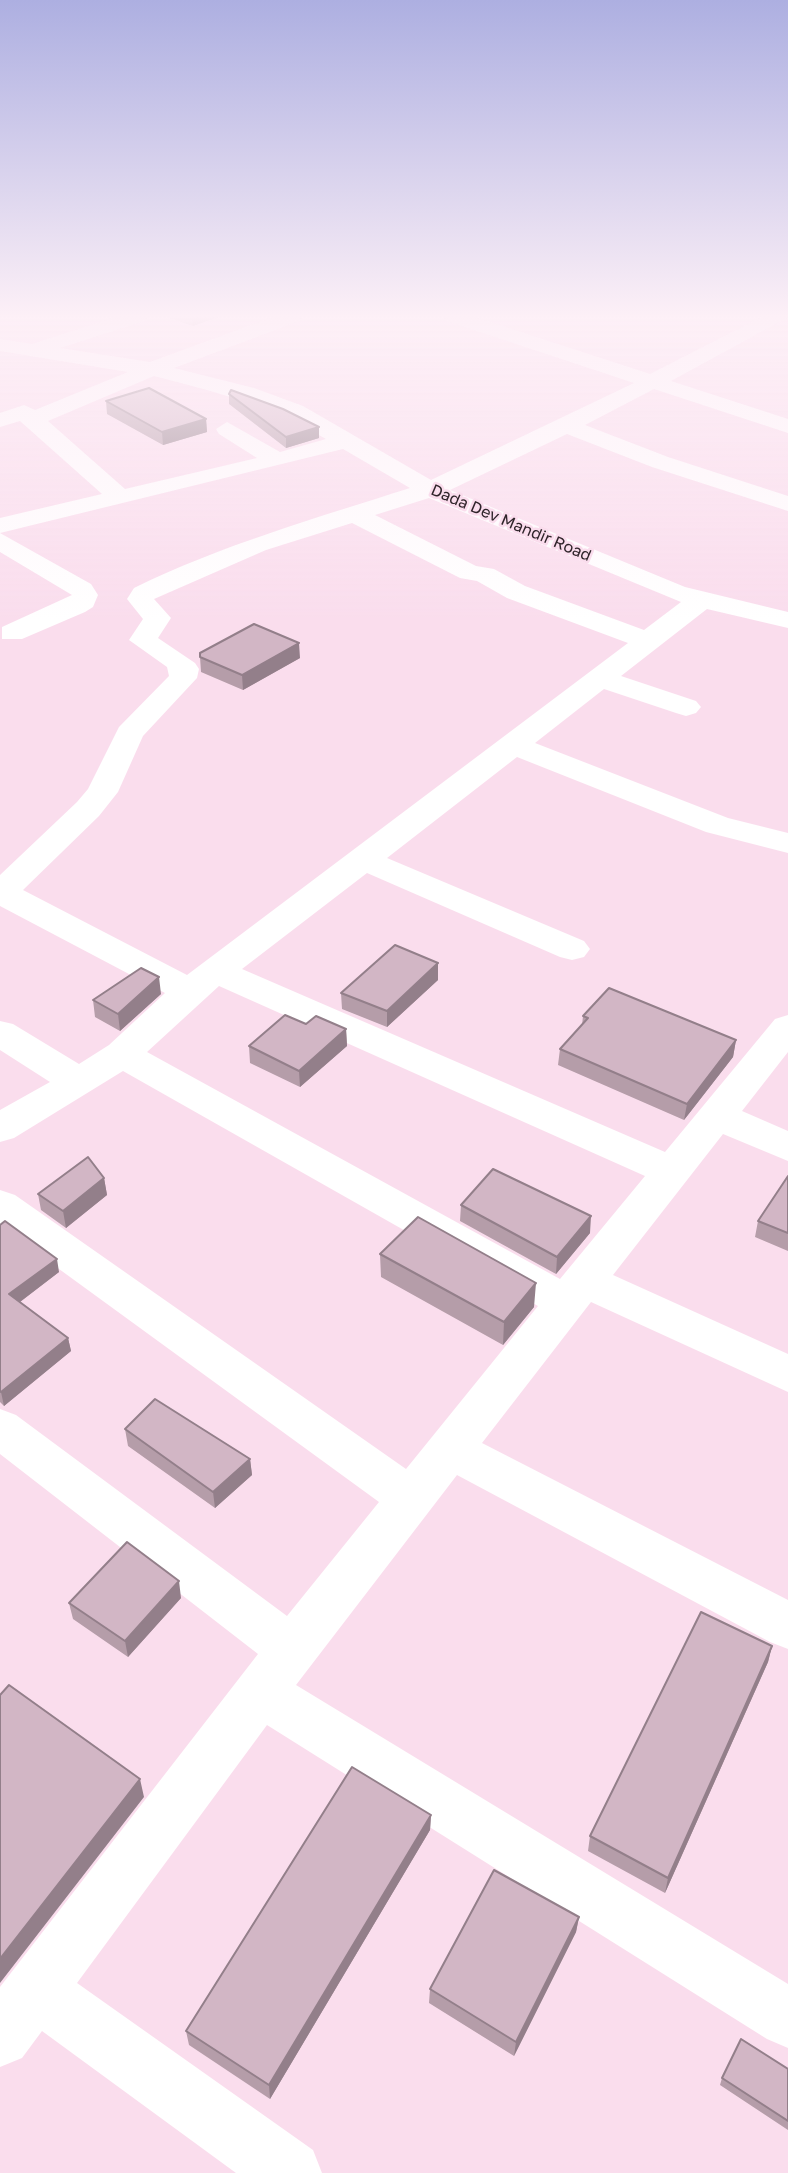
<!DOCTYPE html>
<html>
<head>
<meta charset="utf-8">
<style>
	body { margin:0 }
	canvas { display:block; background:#fadded }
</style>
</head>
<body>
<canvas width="788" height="2173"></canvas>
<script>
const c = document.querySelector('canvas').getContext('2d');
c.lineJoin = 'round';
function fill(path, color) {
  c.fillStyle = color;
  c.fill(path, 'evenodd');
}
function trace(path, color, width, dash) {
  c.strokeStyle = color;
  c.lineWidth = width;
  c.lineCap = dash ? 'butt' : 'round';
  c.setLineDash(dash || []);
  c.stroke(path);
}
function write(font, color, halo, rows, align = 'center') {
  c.font = font + ' "Golos Text",sans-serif';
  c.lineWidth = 5;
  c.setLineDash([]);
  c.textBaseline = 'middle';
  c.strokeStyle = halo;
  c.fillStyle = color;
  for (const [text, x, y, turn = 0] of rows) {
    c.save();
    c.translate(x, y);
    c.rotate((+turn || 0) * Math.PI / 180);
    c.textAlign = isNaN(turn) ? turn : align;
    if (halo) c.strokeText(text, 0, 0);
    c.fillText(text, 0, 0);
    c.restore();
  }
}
const street = new Path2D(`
	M116,317H147L144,321L60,348L150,362L273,317H302L299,321L174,368L254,388L303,406L431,480L634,383L447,321L444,317H475L650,374L762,317H788L671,381L788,419V433L654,389L585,425L668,457L788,496V511L652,467L567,434L450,490L685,587L788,612V628L707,609L621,676L696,701L701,707L696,713L686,716L676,713L604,689L535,743L728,818L788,833V853L706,832L517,757L387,858L584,941L590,949L584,957L572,960L560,957L367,873L242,969L665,1152L775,1019L788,1015V1052L742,1111L788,1131V1161L723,1134L613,1275L788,1354V1392L591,1302L482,1443L788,1600V1649L770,1642L457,1475L296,1685L788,1984V2048L767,2039L267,1725L77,1983L313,2150L322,2173H236L42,2031L22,2058L0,2067V1987L258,1654L0,1454V1409L16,1415L287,1616L379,1502L0,1226V1190L15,1195L406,1469L538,1306L123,1071L14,1138L0,1142V1110L50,1082L0,1050V1021L13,1024L79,1064L109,1045L165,993L0,906V875L77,802L88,789L119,727L169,676L167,667L129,640L143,619L127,599L134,588C222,545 316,518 410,488L343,449L0,533L91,584L98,595L93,607L85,612L22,639H2V627L72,595L0,552V518L102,494L20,421L0,427V413L24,405L35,410L128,372L0,351V339L32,344ZM154,376C217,392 270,406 326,439L280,452L227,422L216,429L219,434L257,458L125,489L48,421ZM429,498L681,602L644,630L525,586L494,569L476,566L375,515ZM352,523L460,578L477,581L507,598L628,643L187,975L23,890L99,816L118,792L143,736L197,678L199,669L195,663L158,638L171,618L154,599L266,550ZM219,986L645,1176L560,1279L147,1052Z`);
const wall = new Path2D(`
	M167,317H218L193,326Z
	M229,394L319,438L286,448L229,404Z
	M106,401L206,419L207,432L163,445L107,414Z
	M200,657L300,658L243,690L201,672Z
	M438,963V980L387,1027L342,1009L341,993Z
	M161,994L120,1031L95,1017L93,1000Z
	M583,1016L736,1040L733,1057L684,1120L558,1065L560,1049L582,1025Z
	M306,1024L346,1029L347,1046L300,1087L250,1063L249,1046Z
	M788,1176V1251L755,1237L758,1221Z
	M104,1178L107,1195L66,1228L41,1210L38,1194Z
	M461,1205L590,1233L556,1274L460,1221Z
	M0,1225L59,1272L20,1302L68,1338L71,1351L4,1406L0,1402Z
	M380,1254L534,1307L503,1345L381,1277Z
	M125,1429L250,1459L252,1475L215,1508L128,1446Z
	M181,1598L128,1657L73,1619L69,1603Z
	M772,1646L768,1662L665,1893L588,1851L590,1836Z
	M431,1815L430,1830L270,2099L189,2045L186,2031Z
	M579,1917L576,1932L514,2056L429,2003L430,1989Z
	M788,2069V2130L720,2085L722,2078Z`);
const shadedWall = new Path2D(`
	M192,317H218L193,326Z
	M206,419L207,432L163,445L162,432Z
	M319,427V438L286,448V437Z
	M299,643L300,658L243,690L242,675Z
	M438,963V980L387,1027V1011Z
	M159,977L161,994L120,1031L118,1014Z
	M346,1029L347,1046L300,1087L299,1071Z
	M736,1040L733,1057L684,1120L687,1104Z
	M104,1178L107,1195L66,1228L63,1211Z
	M591,1216L590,1233L556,1274L557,1257Z
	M57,1259L59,1272L12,1308L9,1294Z
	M536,1283L534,1307L503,1345L504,1322Z
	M68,1338L71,1351L4,1406L1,1392Z
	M250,1459L252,1475L215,1508L213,1492Z
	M179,1581L181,1598L128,1657L125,1641Z
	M772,1646L768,1662L665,1893L668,1878Z
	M140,1779L144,1797L0,1983V1959Z
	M431,1815L430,1830L270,2099L269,2085Z
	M579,1917L576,1932L514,2056L516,2042Z`);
const building = new Path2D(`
	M149,388L206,419L162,432L106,401Z
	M231,390L283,409L319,427L286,437L229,394Z
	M254,624L299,643L242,675L200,657V653Z
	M395,945L438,963L387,1011L341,993Z
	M141,968L159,977L118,1014L93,1000Z
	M609,988L736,1040L687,1104L560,1049L588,1018L583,1016Z
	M285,1015L306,1024L316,1016L346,1029L299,1071L249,1046Z
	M88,1157L104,1178L63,1211L38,1194Z
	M493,1169L591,1216L557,1257L461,1205Z
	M788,1176V1233L758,1221Z
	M418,1217L536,1283L504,1322L380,1254Z
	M5,1221L57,1259L9,1294L68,1338L1,1392L0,1391V1225Z
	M155,1399L250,1459L213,1492L125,1429Z
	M127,1542L179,1581L125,1641L69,1603Z
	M701,1612L772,1646L668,1878L590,1836Z
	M9,1685L140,1779L0,1959V1695Z
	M352,1767L431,1815L269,2085L186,2031Z
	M494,1870L579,1917L516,2042L430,1989Z
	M741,2039L788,2069V2121L722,2078Z`);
const farStreetnames = [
	["Dada Dev Mandir Road",511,523,23]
];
fill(street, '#fff');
fill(wall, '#b59da9');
fill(shadedWall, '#937f8a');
fill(building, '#d2b6c5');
trace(building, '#937f8a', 2);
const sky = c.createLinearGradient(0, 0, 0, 621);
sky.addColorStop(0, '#adafe1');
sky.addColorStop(0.51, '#fdf0f7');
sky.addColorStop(1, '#fdf0f700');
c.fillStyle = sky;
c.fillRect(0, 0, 788, 621);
write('16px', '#2f242a', '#fadded', farStreetnames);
</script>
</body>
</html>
